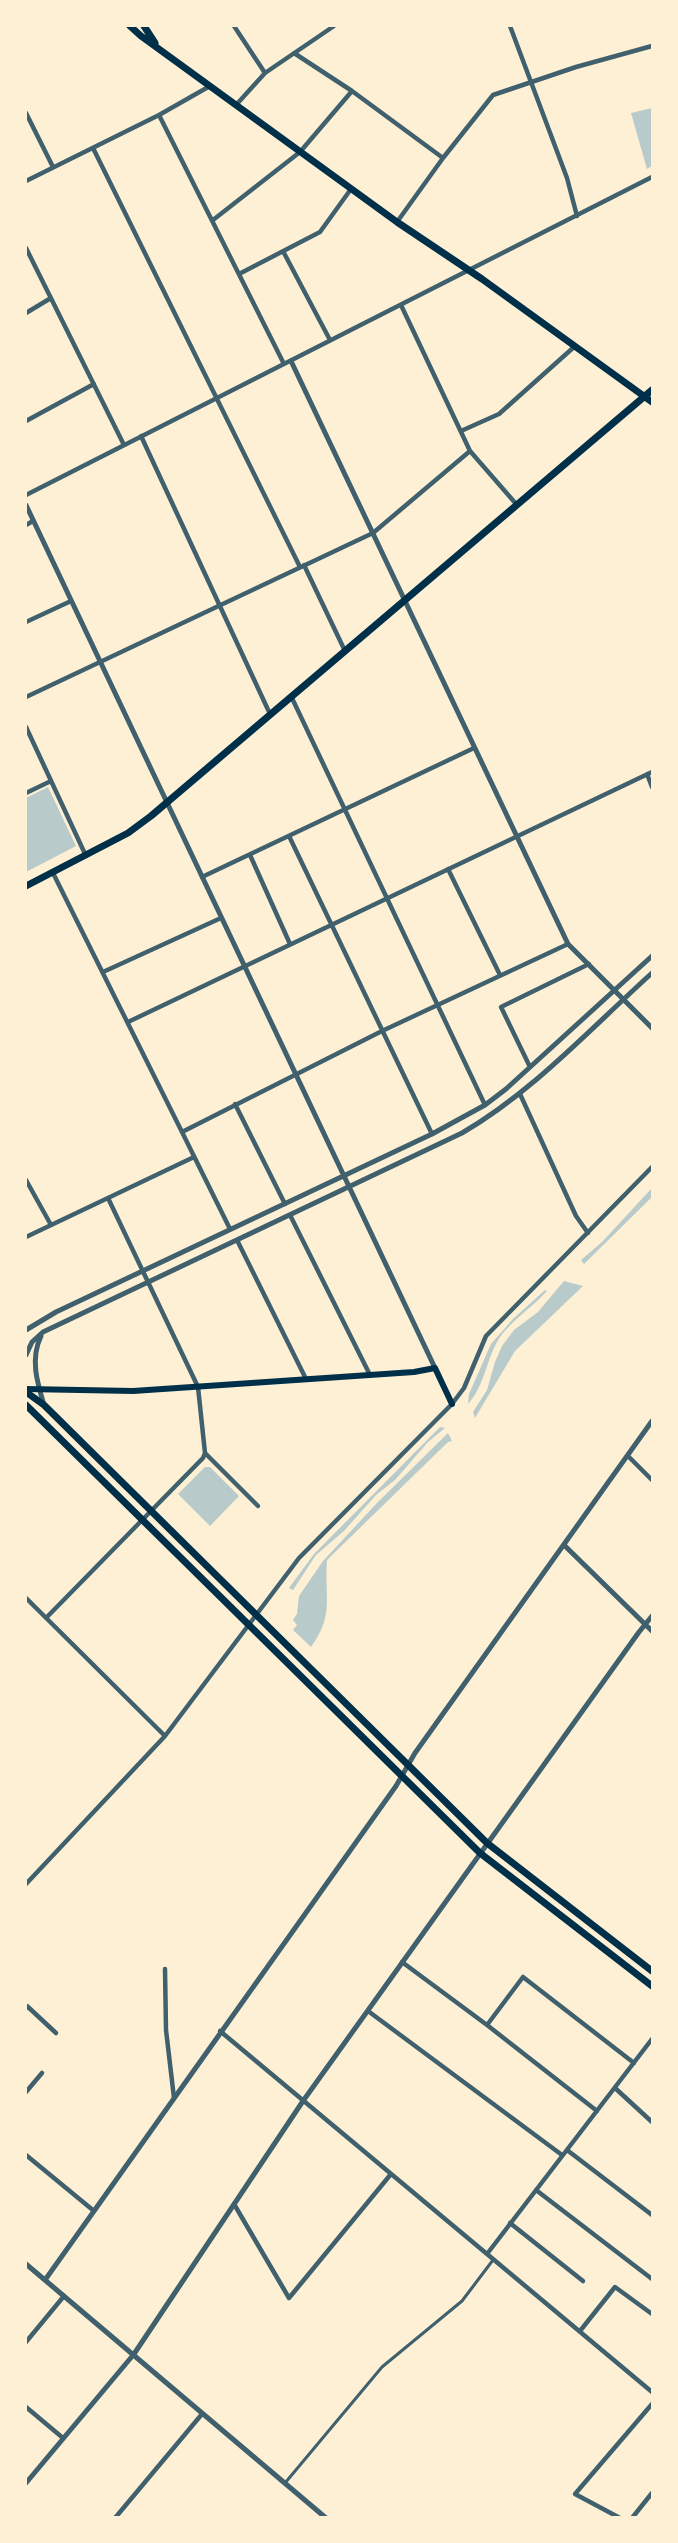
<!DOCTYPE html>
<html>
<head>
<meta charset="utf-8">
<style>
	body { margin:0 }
	#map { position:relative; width:678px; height:2543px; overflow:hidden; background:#fdf0d5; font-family:Commissioner,sans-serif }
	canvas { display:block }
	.frame { position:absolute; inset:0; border:27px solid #fdf0d5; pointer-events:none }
</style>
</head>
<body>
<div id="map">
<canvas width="678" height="2543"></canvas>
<div class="frame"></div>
</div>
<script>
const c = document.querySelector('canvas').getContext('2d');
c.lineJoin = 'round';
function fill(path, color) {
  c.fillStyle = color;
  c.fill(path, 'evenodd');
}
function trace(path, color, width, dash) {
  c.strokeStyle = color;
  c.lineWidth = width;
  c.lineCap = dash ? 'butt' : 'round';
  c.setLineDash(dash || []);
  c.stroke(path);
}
const green = new Path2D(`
	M652,108V166L647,169L631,113Z
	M48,787L76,846L26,872V798Z
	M652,1188V1197L584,1264L581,1260L602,1242Z
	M564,1281L583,1286L515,1351L475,1418L473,1412L487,1390L495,1362L502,1346L514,1330L538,1312Z
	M545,1290L547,1291C533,1307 513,1319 500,1337C486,1358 486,1383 468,1404L469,1394L491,1344L513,1319Z
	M440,1427L445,1428L428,1442L395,1480L376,1495L344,1531L316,1555L293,1590L289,1588L314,1554Z
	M448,1433L452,1441L448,1442L327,1560C324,1598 335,1614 311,1647L293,1630L297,1625L293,1620L297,1614L299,1596L323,1561L377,1503Z
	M205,1467H210L239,1496L210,1526L178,1494Z`);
const pedestrian = new Path2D(`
	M285,2483L382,2367L462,2301L493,2260`);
const minor = new Path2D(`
	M234,26L265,73
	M510,26L567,178L577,216
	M294,53L352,91L443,158L397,222
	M236,105L265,73L334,26
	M26,113L53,167
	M159,115L284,364
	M93,148L300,567
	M443,158L493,95L576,67L652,46
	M26,181L159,115L210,86
	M213,220L300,152L352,91
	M26,248L124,445
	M284,253L330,340
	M239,274L320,232L351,189
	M401,305L470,451
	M26,313L51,298
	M26,421L94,384
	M461,431L499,414L574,347
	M141,436L270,714
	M26,495L652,177
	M26,525L33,521
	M304,565L345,651
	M26,622L71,601
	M291,696L485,1105
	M26,697L373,533L470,451L517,505
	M26,727L86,856
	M647,774L652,787
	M26,793L51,781
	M289,836L432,1134
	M250,855L290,944
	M448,869L500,975
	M53,873L182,1132
	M202,877L474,748
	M103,972L221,918
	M128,1022L652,772
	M530,1067L501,1007L589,964
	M520,1094L576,1216L588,1233
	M235,1104L285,1204
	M26,1180L51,1225
	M290,1215L370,1375
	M230,1229L182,1132L382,1031L568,944
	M26,1237L194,1157
	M237,1240L306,1379
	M205,1453L258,1506
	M628,1456L652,1480
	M26,1598L165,1736
	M46,1618L203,1458L205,1453L198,1387L108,1198
	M26,1884L165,1736L299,1558L452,1404L464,1388L486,1336L652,1167
	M402,1962L487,2025L523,1977L634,2063
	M165,1969L166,2030L174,2098
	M26,2008L27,2006L56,2033
	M368,2011L562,2155
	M487,2025L597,2111
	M220,2031L487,2254L652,2039
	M615,2088L652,2122
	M26,2092L42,2073
	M567,2150L652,2215
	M26,2155L94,2211
	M536,2190L652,2279
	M234,2204L289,2298L391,2174
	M510,2223L583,2281
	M487,2254L652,2392
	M580,2331L615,2287L652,2314
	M26,2342L64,2296
	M26,2407L63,2438
	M115,2518L202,2414
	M620,2518L575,2494L652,2404
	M632,2518L652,2493`);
const tertiary = new Path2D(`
	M291,361L568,944L652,1028
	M26,505L435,1368
	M26,1330L56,1312L432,1134L485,1105L506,1089L652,956
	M41,1336C30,1359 37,1382 44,1405
	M26,1355L32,1342L43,1332L462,1133C534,1091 591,1028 652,973
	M564,1545L652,1631
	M26,2264L326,2518
	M45,2280L396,1786L415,1753L652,1421
	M26,2483L134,2354L303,2101L639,1632L652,1616`);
const secondary = new Path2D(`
	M26,1389L133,1391L414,1372L435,1368L452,1404`);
const primary = new Path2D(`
	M26,886L128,833L151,816L652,390
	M26,1392L44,1405L487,1843L652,1971
	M26,1405L480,1853L652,1986`);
const trunk = new Path2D(`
	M130,26L141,36L397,222L482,279L652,402
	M144,26L155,43`);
fill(green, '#b9caca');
trace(pedestrian, '#3f606c', 3);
trace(minor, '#3f606c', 4.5);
trace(tertiary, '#3f606c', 5);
trace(secondary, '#003049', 6);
trace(primary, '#003049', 7);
trace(trunk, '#003049', 7);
</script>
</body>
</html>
